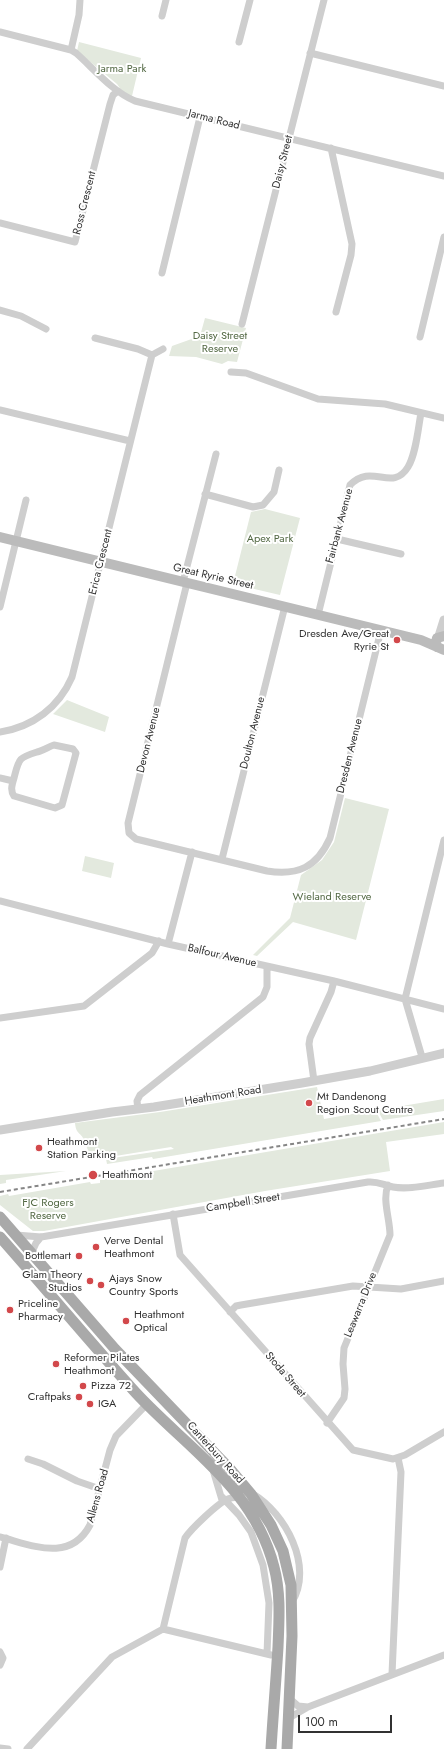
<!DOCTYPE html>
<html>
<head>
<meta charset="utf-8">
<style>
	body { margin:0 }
	#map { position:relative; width:444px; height:1749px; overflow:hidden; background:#fff; font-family:Jost,sans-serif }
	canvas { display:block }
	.scale { position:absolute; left:298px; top:1715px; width:94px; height:18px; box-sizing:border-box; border:2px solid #313131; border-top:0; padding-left:5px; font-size:12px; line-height:14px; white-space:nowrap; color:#313131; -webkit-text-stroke:3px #fff; paint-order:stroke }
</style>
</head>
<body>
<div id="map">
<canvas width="444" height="1749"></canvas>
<div class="scale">100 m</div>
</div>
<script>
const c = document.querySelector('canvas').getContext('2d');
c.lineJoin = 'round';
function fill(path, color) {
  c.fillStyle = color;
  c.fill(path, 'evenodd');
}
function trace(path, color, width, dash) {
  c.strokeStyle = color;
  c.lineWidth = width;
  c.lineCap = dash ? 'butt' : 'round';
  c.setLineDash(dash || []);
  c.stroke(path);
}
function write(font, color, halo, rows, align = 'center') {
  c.font = font + ' Jost,sans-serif';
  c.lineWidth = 4;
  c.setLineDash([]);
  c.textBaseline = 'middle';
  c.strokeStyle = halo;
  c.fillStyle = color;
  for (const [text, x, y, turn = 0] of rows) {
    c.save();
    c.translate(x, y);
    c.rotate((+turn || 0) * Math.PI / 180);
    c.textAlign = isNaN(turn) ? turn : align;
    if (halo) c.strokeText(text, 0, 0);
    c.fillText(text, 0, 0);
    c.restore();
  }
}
const green = new Path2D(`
	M79,42L141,58L132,96L124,94L117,84L77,51Z
	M205,318L246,328L237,362L228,361L222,364L196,357L169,356L172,346L200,336Z
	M265,509L300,518L280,595L233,584L251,512Z
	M67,700L109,717L105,732L53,714Z
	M345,798L389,809L356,940L293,922L257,956L253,955L290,918L301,875L322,860L334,842Z
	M85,856L114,863L111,878L82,871Z
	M317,1087L324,1119L375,1110L381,1121L153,1159L152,1157L107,1164L106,1159L174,1149L171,1147L103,1158C86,1155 90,1153 84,1140C81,1132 76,1135 75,1123L160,1112Z
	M444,1099V1111L383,1120L378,1111V1110Z
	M444,1122V1134L386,1142L390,1171L265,1191L44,1231H33L0,1205V1196L8,1194L9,1196L90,1182L91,1184L100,1183V1180Z
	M66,1171L6,1180V1183L0,1184V1175Z`);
const minor = new Path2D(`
	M162,16L166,0
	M0,32L71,50L76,53C94,69 113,92 135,101L444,176
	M239,42L250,0
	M71,50L79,15L80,0
	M310,53L444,86
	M331,148L352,244L351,255L336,312
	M0,223L75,242L110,104L113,95L118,91
	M162,273L200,117
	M0,310L21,316L46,329
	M242,324L324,0
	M420,337L444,237
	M95,338L138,349L152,355L163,349
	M231,372L246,373L318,399L385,404L444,418
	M0,410L130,441
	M205,494L253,507L263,505L274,492L279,470
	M337,539L401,554
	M183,582L216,454
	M187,583L128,823L129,833L136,839L267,871C298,876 317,867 330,838L381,630
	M0,607L26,500
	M318,615L350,485C372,462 392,493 408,467C416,454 418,429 421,413
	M0,732C33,727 59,707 72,677L152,355
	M54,745L73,749L76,753L62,805L55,808L14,796C10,790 12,785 14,778C19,759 18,758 37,752C43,751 48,747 54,745Z
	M0,778L13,781
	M222,859L285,606
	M0,901L168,944L334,981L444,1009
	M168,944L192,852
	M0,1018L84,1006L152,953L159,941
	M422,1057L405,999L444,840
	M314,1081L309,1044L310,1038L331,992L334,981
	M138,1109L137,1101L140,1095L263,997L267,987V966
	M173,1214L180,1255L353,1450L393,1459L405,1455L444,1432
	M16,1235L41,1237L368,1182C378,1181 383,1185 393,1187C409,1190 428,1185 444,1183
	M31,1254L36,1243L41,1237
	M230,1312L236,1306L241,1305L353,1286L401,1289L444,1281
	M327,1423L344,1398L345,1389L343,1364L344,1348L390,1235C390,1219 382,1200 388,1185
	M28,1459L43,1464L77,1481L100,1489
	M213,1470L222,1500
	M253,1494C285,1513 314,1566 292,1602
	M222,1497L239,1515L251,1532L263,1565L269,1603L267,1654
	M0,1537C32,1545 70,1563 90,1525L110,1450L116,1436L147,1404
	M0,1567L6,1538
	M163,1629L185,1538C191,1529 218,1503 228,1499C232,1497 236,1497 241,1498
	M163,1629L271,1655
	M0,1652L3,1658L0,1665
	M392,1674L401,1472L398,1458
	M290,1699L298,1706L308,1707
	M289,1718L308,1707L444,1655
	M0,1748L8,1749
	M27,1749L112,1657L163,1629`);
const tertiary = new Path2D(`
	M439,636L444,620
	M0,1130L112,1112L154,1107L302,1083L370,1071L444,1053`);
const secondary = new Path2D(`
	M0,537L421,640L444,650
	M437,647L436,642L437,638L444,636`);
const primary = new Path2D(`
	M0,1217L115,1349L230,1469L251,1494L271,1525L283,1551L291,1585L292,1636L287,1749
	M0,1237C46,1289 90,1342 136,1393C188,1449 254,1488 274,1567C281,1593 279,1621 278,1647C276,1681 273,1715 271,1749`);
const rail = new Path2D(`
	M0,1192L444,1119`);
const markers = [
	[397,640,4,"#d2484b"],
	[309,1103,4,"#d2484b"],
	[39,1148,4,"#d2484b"],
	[93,1175,5,"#d2484b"],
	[96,1247,4,"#d2484b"],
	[79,1256,4,"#d2484b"],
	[90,1281,4,"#d2484b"],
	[101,1285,4,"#d2484b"],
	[10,1310,4,"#d2484b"],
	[126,1321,4,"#d2484b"],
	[56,1364,4,"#d2484b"],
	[83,1386,4,"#d2484b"],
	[79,1397,4,"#d2484b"],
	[90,1404,4,"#d2484b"]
];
const parkNames = [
	["Jarma Park",122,69],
	["Daisy Street",220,336],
	["Reserve",220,349],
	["Apex Park",270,539],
	["Wieland Reserve",332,897],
	["FJC Rogers",48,1203],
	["Reserve",48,1216]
];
const streetNames = [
	["Jarma Road",214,120,14],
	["Daisy Street",283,162,-76],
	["Ross Crescent",85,203,-76],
	["Fairbank Avenue",340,526,-75],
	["Erica Crescent",101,562,-76],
	["Great Ryrie Street",213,577,13],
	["Doulton Avenue",253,733,-76],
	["Devon Avenue",149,740,-76],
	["Dresden Avenue",350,756,-76],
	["Balfour Avenue",222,956,13],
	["Heathmont Road",223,1096,-9],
	["Campbell Street",243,1203,-9],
	["Leawarra Drive",361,1305,-68],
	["Stoda Street",285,1375,49],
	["Canterbury Road",215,1453,48],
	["Allens Road",98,1496,-74]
];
const poiNames = [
	["Dresden Ave/Great",389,634,"right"],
	["Ryrie St",389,647,"right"],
	["Mt Dandenong",317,1097],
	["Region Scout Centre",317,1110],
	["Heathmont",47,1142],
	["Station Parking",47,1155],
	["Heathmont",102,1175],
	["Verve Dental",104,1241],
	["Heathmont",104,1254],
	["Bottlemart",71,1256,"right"],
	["Glam Theory",82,1275,"right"],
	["Studios",82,1288,"right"],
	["Ajays Snow",109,1279],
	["Country Sports",109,1292],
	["Priceline",18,1304],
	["Pharmacy",18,1317],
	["Heathmont",134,1315],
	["Optical",134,1328],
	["Reformer Pilates",64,1358],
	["Heathmont",64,1371],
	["Pizza 72",91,1386],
	["Craftpaks",71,1397,"right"],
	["IGA",98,1404]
];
fill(green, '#e3e9de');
trace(minor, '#cecece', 7);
trace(tertiary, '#cecece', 9);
trace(secondary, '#bbb', 10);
trace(primary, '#a9a9a9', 11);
trace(rail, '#868686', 2, [4, 3]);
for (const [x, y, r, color] of markers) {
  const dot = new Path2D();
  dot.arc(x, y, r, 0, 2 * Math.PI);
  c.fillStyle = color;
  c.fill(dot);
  trace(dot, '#fff', 1.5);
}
write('11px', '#526843', '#fff', parkNames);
write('11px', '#313131', '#fff', streetNames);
write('11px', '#313131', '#fff', poiNames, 'left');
</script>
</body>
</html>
